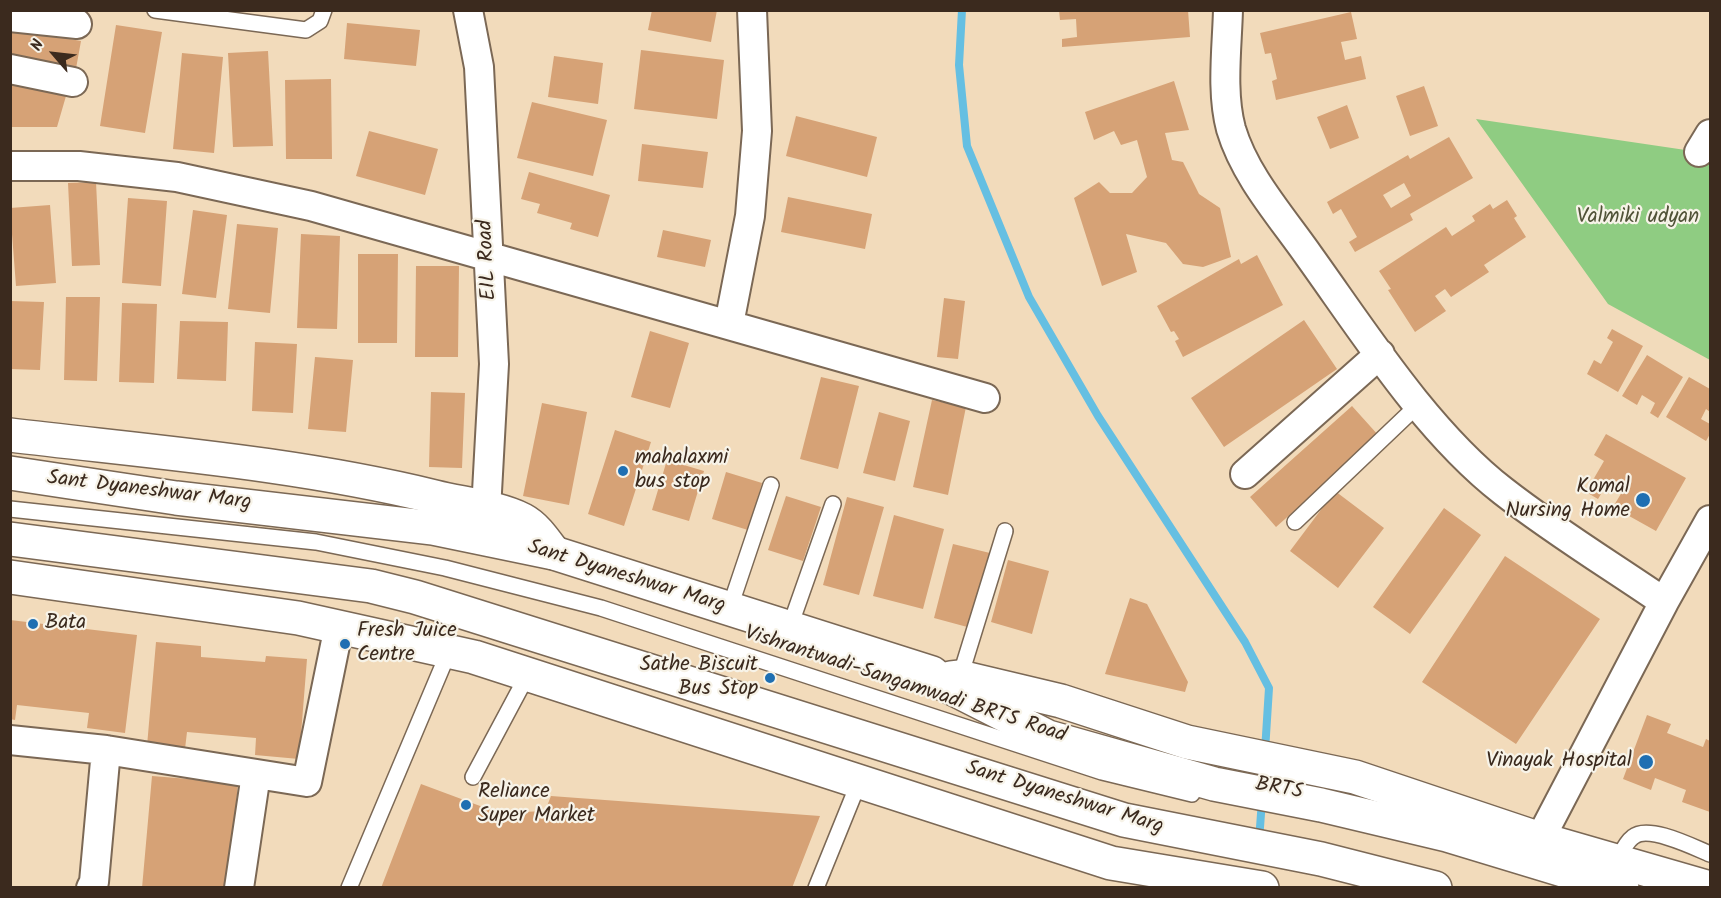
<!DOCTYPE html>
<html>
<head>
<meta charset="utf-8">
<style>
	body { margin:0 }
	#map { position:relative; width:1721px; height:898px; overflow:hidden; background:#f2dbbb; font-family:Kalam,sans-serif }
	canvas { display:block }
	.frame { position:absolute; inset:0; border:12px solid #3b2a1e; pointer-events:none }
	.north { position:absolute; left:24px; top:24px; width:60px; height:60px; -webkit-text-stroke:4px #f7f3e8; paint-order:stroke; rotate:298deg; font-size:16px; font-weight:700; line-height:24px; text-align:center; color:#3b2a1e }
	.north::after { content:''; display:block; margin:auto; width:21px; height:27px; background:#3b2a1e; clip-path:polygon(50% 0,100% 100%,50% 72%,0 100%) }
</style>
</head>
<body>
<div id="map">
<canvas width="1721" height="898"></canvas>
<div class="frame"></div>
<div class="north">N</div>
</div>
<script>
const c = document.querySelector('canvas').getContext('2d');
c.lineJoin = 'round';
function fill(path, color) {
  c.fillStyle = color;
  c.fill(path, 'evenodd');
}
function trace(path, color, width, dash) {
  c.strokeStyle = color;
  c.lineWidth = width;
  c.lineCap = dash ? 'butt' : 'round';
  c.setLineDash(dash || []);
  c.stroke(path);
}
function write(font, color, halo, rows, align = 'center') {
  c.font = font + ' Kalam,sans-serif';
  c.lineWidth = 4.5;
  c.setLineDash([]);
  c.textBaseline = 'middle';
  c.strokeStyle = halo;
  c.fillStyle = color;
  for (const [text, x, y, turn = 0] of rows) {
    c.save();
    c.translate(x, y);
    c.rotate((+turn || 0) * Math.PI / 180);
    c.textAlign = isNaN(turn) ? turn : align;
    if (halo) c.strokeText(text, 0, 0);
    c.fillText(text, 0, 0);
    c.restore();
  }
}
const green = new Path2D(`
	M1476,119L1699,152L1710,134V360L1608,304Z`);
const stream = new Path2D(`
	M962,10L959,65L967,146L1029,297L1098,416L1245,642L1269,688L1265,751
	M1259,841L1262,800`);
const building = new Path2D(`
	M652,10H717L711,42L648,30Z
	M1059,10H1188L1190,37L1062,47V39L1077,37L1076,19L1060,20Z
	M1351,12L1357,39L1341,42L1345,60L1361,56L1366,79L1276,100L1272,81L1277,79L1271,53L1265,54L1260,33Z
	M347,23L420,30L416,66L344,59Z
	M116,25L162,32L145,133L100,126Z
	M10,28L81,41L75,74L10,62Z
	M641,50L724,60L717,119L634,109Z
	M268,51L273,146L233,147L228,53Z
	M182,53L223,57L214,153L173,149Z
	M554,56L603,63L598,104L548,97Z
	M331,79L332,159H286L285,80Z
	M1174,81L1189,130L1165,133L1172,160L1183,162L1199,194L1220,208L1231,257L1203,267L1183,264L1166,243L1126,234L1137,272L1102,286L1074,198L1099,182L1110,193H1132L1147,177L1137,140L1121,145L1114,131L1094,140L1085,112Z
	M10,83L66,96L57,127H10Z
	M1424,86L1438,126L1410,136L1396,96Z
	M532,102L607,120L593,176L517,158Z
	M1347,105L1359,138L1330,149L1317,117Z
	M796,116L877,137L867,177L786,156Z
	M369,131L438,149L425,195L356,176Z
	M1449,137L1473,178L1410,214L1413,220L1355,252L1349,242L1357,237L1341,209L1333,214L1327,202L1408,155L1410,159ZM1404,183L1411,196L1391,208L1383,195Z
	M642,144L708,152L703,188L638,181Z
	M529,172L610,195L598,237L570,229L572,223L537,213L540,204L521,199Z
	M96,182L100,265L72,266L68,183Z
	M788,197L872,214L865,249L781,232Z
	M128,198L167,201L161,286L122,283Z
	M1507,200L1517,216L1514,218L1526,237L1484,265L1489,272L1451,297L1445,289L1435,296L1446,311L1415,332L1388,290L1391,289L1379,271L1446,227L1452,236L1475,221L1472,216L1490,204L1493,209Z
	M50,205L56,283L16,286L10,208Z
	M193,210L227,215L216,298L182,294Z
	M237,224L278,228L270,313L228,309Z
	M663,230L711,240L705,267L657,257Z
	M301,234L340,236L337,329L297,328Z
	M358,254H398L397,343H358Z
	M1257,255L1283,305L1183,357L1175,341L1179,339L1174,331L1171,332L1157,306L1239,259L1241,264Z
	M416,266H459L458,357H415Z
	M66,297H100L97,381L64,380Z
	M944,298L965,301L958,359L937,357Z
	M10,301L44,302L40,370L10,369Z
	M122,303L157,304L154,383L119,382Z
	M1304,320L1337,369L1224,447L1191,398Z
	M180,321L228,322L226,381L177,379Z
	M1612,329L1643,346L1618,392L1587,374L1594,360L1601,364L1613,342L1607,338Z
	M650,331L689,343L670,408L631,397Z
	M255,342L297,344L293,413L252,411Z
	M1647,355L1683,377L1658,418L1650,413L1655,403L1642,395L1637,405L1622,396Z
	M315,357L353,360L346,432L308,429Z
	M821,377L859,386L838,469L800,459Z
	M1689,377L1710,389V412L1706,409L1701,419L1710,424V434L1706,441L1666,417Z
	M431,392L465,393L462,468L429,467Z
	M932,400L966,407L948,495L913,487Z
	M542,403L587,412L569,505L523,496Z
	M1352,406L1379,436L1276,527L1250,497Z
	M879,412L910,421L895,481L863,473Z
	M615,430L651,442L624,526L588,514Z
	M1606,434L1686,478L1656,531L1613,507L1622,492L1607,484L1598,499L1586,492L1604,461L1594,455Z
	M667,460L704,471L689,521L652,510Z
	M726,472L762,483L748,530L712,519Z
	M1335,491L1384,528L1338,588L1290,551Z
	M786,496L821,507L803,561L768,550Z
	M847,497L884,507L859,595L823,585Z
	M1444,508L1481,535L1410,634L1373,607Z
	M894,515L944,529L923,609L873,596Z
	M953,544L990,553L971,628L934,618Z
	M1505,556L1600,619L1516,744L1422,682Z
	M1008,560L1049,571L1032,634L991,622Z
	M1130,598L1147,604L1188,682L1185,692L1105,674Z
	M10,620L137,635L125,733L87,728L89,713L17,705L15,720L10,719Z
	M156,642L201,646V657L265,662L266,656L307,659L299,759L255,755L256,738L187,732L185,749L147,746Z
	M1647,715L1671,724L1667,733L1703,747L1706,739L1710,741V812L1682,802L1686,790L1655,778L1651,790L1623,779Z
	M152,776L238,783L229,888H142Z
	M421,784L499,813L545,811L551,796L820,816L792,888H381Z`);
const lane = new Path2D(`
	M155,10L306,30L320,21L324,10
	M10,509L316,542L445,568L601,608L1102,772L1192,794
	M1295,522L1419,404
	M729,610L771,485
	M789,629L833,504
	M960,677L1005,531
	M473,777L528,674
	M1617,861C1621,853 1626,842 1633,837C1648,824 1693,847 1710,854
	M349,888L449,651
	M816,888L859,782`);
const street = new Path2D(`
	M468,10L479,67L494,364L486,510
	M1228,10C1227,48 1221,92 1231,129C1245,176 1281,216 1309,256C1365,334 1427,432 1503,491C1554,531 1610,565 1664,602
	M10,17L77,24
	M10,69L73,82
	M1699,152L1710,134
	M10,166H79L177,177L311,206L985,398
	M729,324L750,216L757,131L752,10
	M1245,474L1380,354
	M10,740L106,750L307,782L339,626
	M1540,839L1664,602L1710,520
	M91,888L94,882L106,750
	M239,888L256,774`);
const secondary = new Path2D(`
	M10,435C152,452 296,463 435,497C463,504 497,507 523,520C536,527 545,541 554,553
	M10,577L298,618L474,657L1111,863L1262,888
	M946,685L951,678L960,677L1061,701L1187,742L1355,777L1540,839L1710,888`);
const primary = new Path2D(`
	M10,473L176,498L433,528L554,553L932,673L946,685L1048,737L1214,784L1321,805L1447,835L1622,888
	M10,539L371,586L415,597L1124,820L1321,859L1435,888`);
const markers = [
	[623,471,6,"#1f6fb2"],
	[1643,500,8,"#1f6fb2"],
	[33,624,6,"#1f6fb2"],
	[345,644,6,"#1f6fb2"],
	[770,678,6,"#1f6fb2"],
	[1646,762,8,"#1f6fb2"],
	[466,805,6,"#1f6fb2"]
];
const parkNames = [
	["Valmiki udyan",1638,218]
];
const streetNames = [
	["EIL Road",489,260,-93],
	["Sant Dyaneshwar Marg",149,492,7],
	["Sant Dyaneshwar Marg",626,578,17],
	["Vishrantwadi-Sangamwadi BRTS Road",905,686,18],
	["BRTS",1279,790,10],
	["Sant Dyaneshwar Marg",1064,799,17]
];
const poiNames = [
	["mahalaxmi",635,459],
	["bus stop",635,483],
	["Komal",1630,488,"right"],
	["Nursing Home",1630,512,"right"],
	["Bata",45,624],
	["Fresh Juice",357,632],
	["Centre",357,656],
	["Sathe Biscuit",758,666,"right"],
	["Bus Stop",758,690,"right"],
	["Vinayak Hospital",1632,762,"right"],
	["Reliance",478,793],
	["Super Market",478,817]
];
fill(green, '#8fcc82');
trace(stream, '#65bfe2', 8);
fill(building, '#d6a276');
trace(lane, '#7b6855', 18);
trace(street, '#7b6855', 32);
trace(secondary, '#7b6855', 36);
trace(primary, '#7b6855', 36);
trace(lane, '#fff', 15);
trace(street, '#fff', 28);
trace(secondary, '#fff', 33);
trace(primary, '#fff', 33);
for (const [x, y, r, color] of markers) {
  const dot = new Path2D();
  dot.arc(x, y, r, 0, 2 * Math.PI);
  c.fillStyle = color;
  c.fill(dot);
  trace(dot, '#f7f3e8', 2);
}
write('21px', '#505237', '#f7f3e8', parkNames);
write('21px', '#3b2a1e', '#f7f3e8', streetNames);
write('21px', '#3b2a1e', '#f7f3e8', poiNames, 'left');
</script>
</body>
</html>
